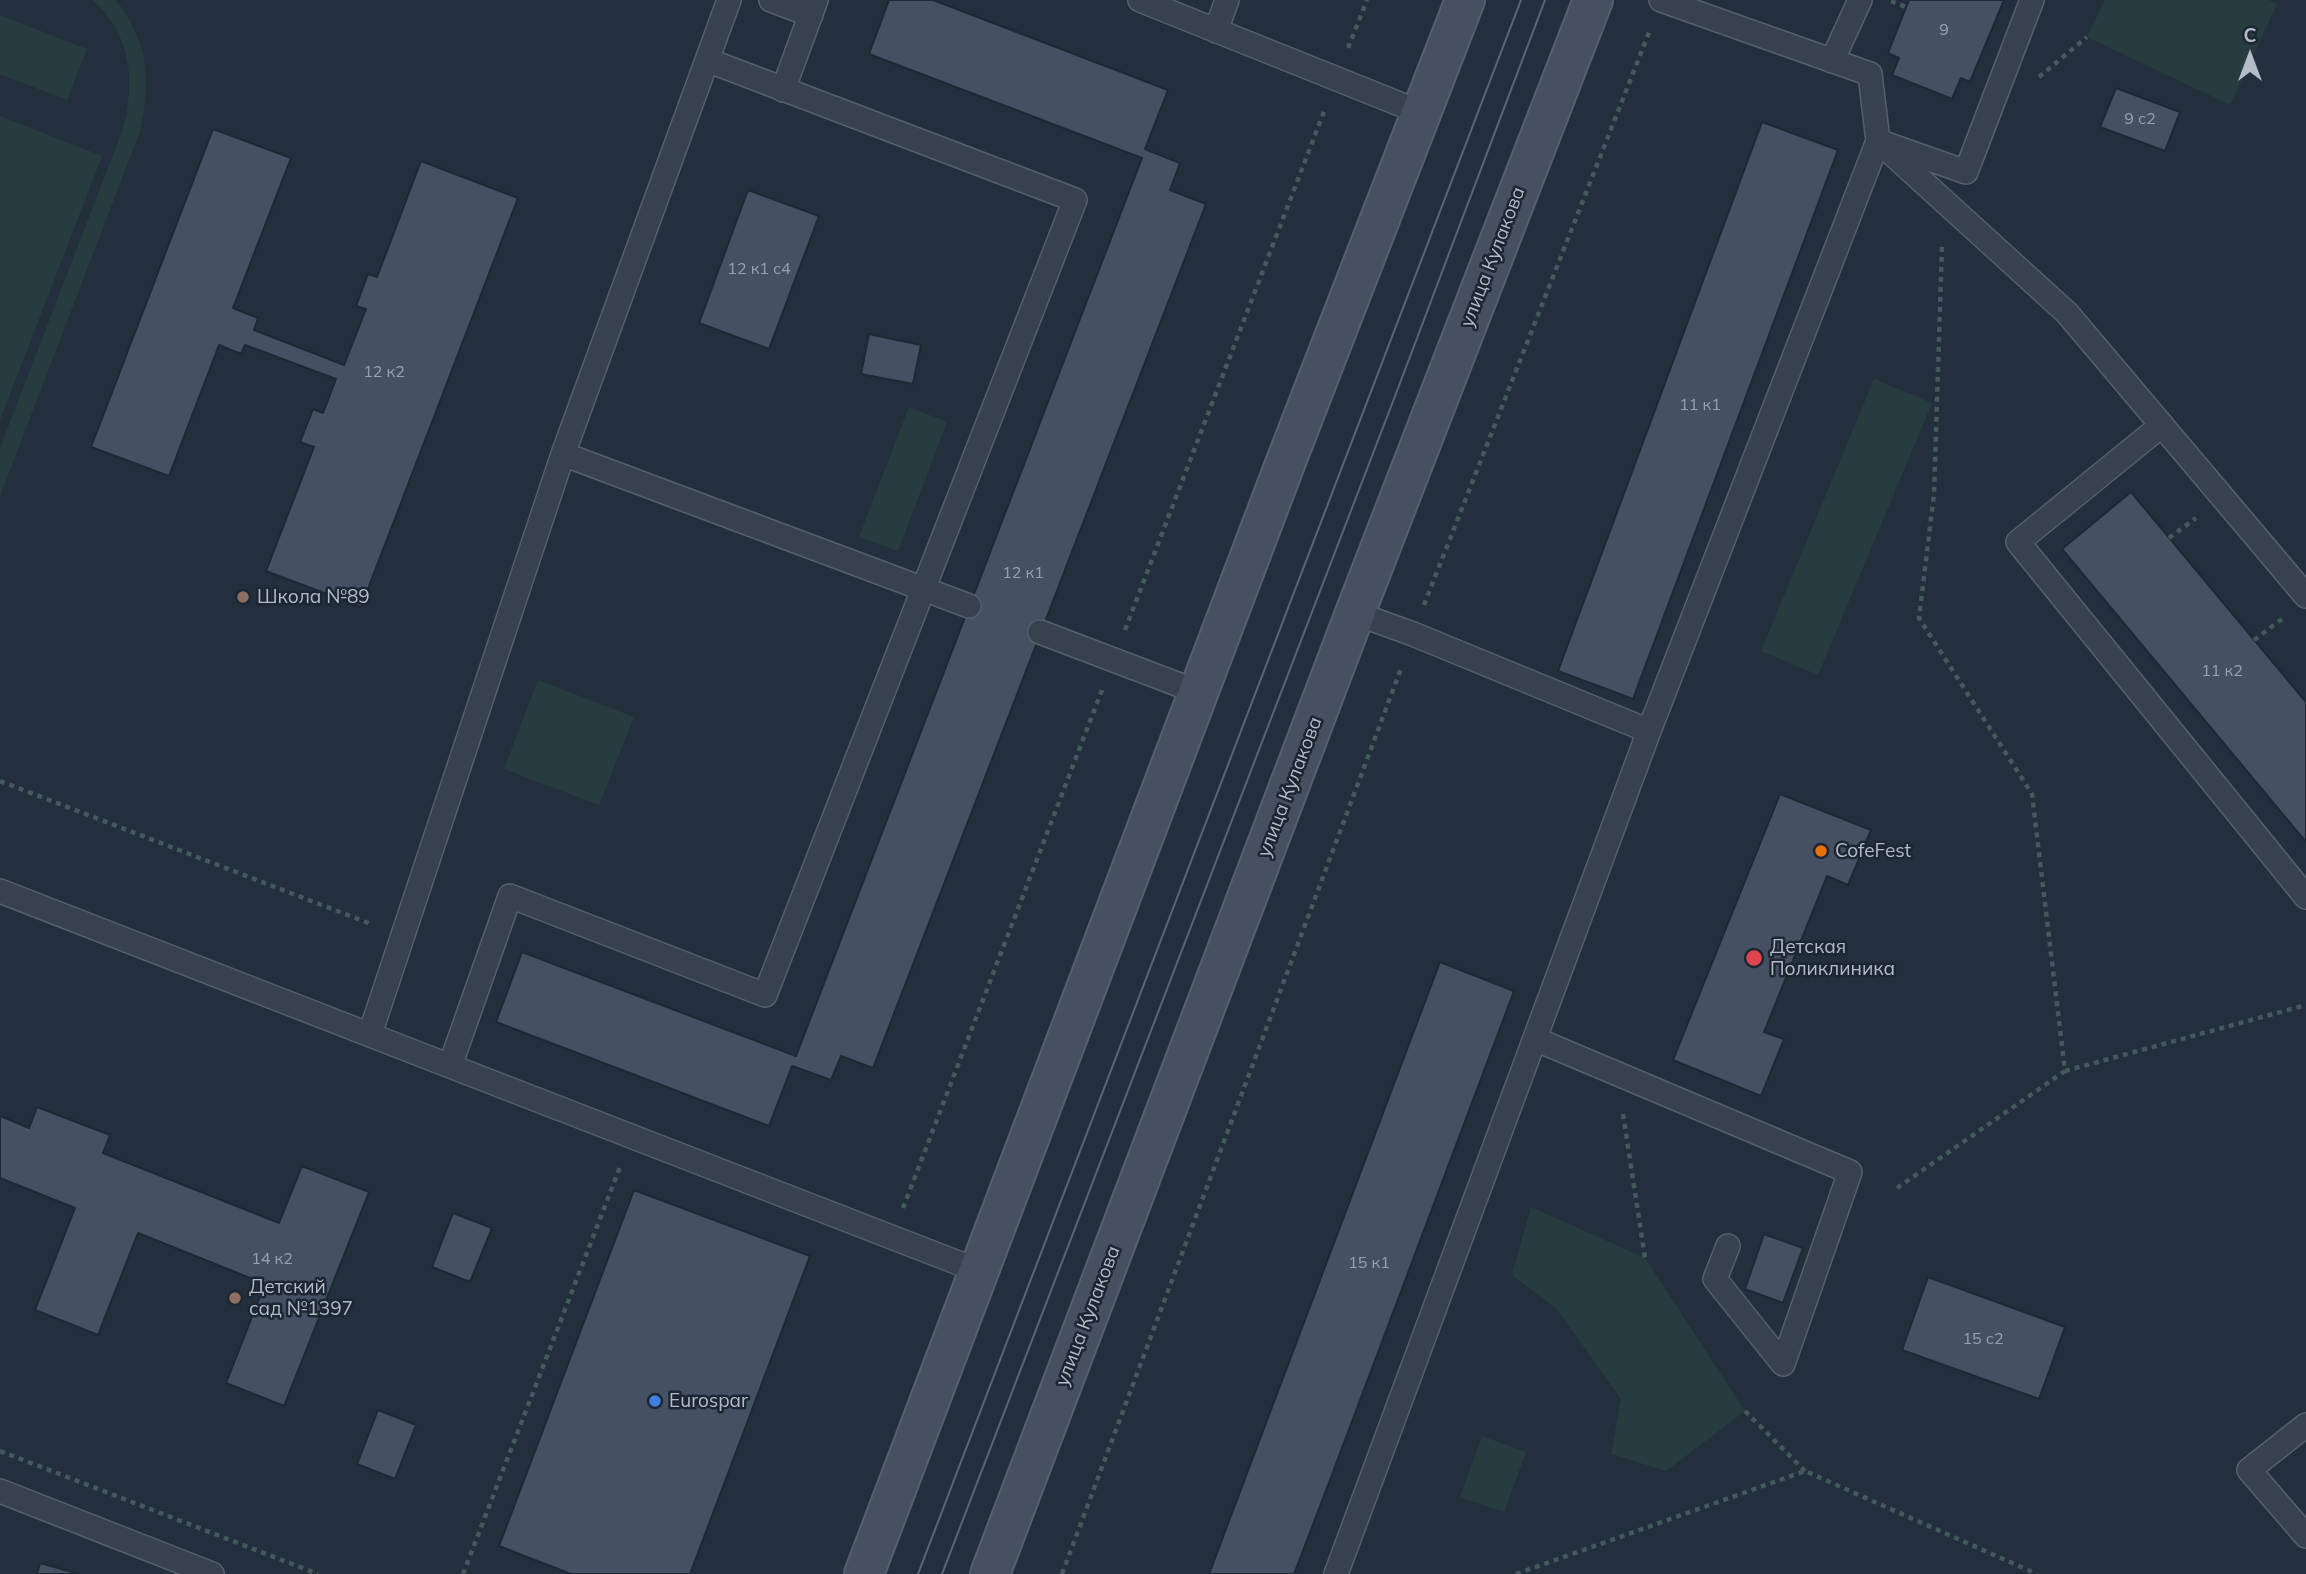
<!DOCTYPE html>
<html>
<head>
<meta charset="utf-8">
<style>
	body { margin:0 }
	#map { position:relative; width:2306px; height:1574px; overflow:hidden; background:#242f3e; font-family:Mulish,sans-serif }
	canvas { display:block }
	.north { position:absolute; left:2215px; top:21px; width:70px; height:70px; -webkit-text-stroke:5px #1d2633; paint-order:stroke; rotate:0deg; font-size:19px; font-weight:700; line-height:28px; text-align:center; color:#b4bcc9 }
	.north::after { content:''; display:block; margin:auto; width:24px; height:32px; background:#b4bcc9; clip-path:polygon(50% 0,100% 100%,50% 72%,0 100%) }
</style>
</head>
<body>
<div id="map">
<canvas width="2306" height="1574"></canvas>
<div class="north">С</div>
</div>
<script>
const c = document.querySelector('canvas').getContext('2d');
c.lineJoin = 'round';
function fill(path, color) {
  c.fillStyle = color;
  c.fill(path, 'evenodd');
}
function trace(path, color, width, dash) {
  c.strokeStyle = color;
  c.lineWidth = width;
  c.lineCap = dash ? 'butt' : 'round';
  c.setLineDash(dash || []);
  c.stroke(path);
}
function write(font, color, halo, rows, align = 'center') {
  c.font = font + ' Mulish,sans-serif';
  c.lineWidth = 5;
  c.setLineDash([]);
  c.textBaseline = 'middle';
  c.strokeStyle = halo;
  c.fillStyle = color;
  for (const [text, x, y, turn = 0] of rows) {
    c.save();
    c.translate(x, y);
    c.rotate((+turn || 0) * Math.PI / 180);
    c.textAlign = isNaN(turn) ? turn : align;
    if (halo) c.strokeText(text, 0, 0);
    c.fillText(text, 0, 0);
    c.restore();
  }
}
const green = new Path2D(`
	M92,0H116C149,44 152,82 139,134L0,496V448L123,129C135,83 132,33 92,0Z
	M2105,0H2269L2277,4L2230,105L2087,37Z
	M0,15L87,49L67,100L0,74Z
	M0,116L102,156L0,420Z
	M1874,379L1932,403L1818,675L1761,651Z
	M909,407L947,422L898,551L859,537Z
	M538,680L634,717L599,805L504,769Z
	M1531,1207L1645,1258L1745,1411L1666,1471L1611,1454L1621,1399L1557,1309L1512,1275Z
	M1482,1436L1526,1452L1504,1512L1460,1497Z`);
const building = new Path2D(`
	M889,0H933L1168,90L1145,149L1180,163L1170,190L1206,204L873,1068L841,1056L831,1080L792,1066L769,1126L496,1022L522,952L796,1056L885,825L1142,158L869,54Z
	M1909,0H2004L1970,82L1961,78L1952,99L1892,75L1899,58L1888,53Z
	M2116,88L2180,112L2165,151L2100,127Z
	M1762,122L1838,150L1633,699L1558,671Z
	M213,129L291,158L233,308L258,318L254,330L344,365L366,309L356,306L368,274L377,277L421,161L518,198L361,607L266,571L314,447L300,442L313,409L323,413L336,379L245,345L241,354L219,345L169,476L91,447Z
	M748,190L819,216L769,349L699,323Z
	M869,334L921,345L913,384L861,374Z
	M2131,492L2306,702V842L2062,549Z
	M1780,794L1871,830L1848,885L1827,876L1764,1032L1784,1039L1761,1096L1673,1060Z
	M1440,962L1514,991L1330,1480L1294,1574H1209Z
	M37,1107L110,1135L103,1153L279,1223L302,1166L369,1192L284,1406L226,1383L265,1284L138,1233L98,1335L35,1310L75,1208L0,1178V1116L29,1128Z
	M634,1190L810,1256L690,1574H571L499,1546Z
	M453,1213L492,1228L470,1282L432,1267Z
	M1764,1234L1803,1248L1783,1303L1745,1289Z
	M1928,1277L2065,1327L2039,1399L1902,1350Z
	M378,1410L416,1425L395,1479L357,1464Z
	M40,1563L79,1574H37Z`);
const path = new Path2D(`
	M1891,1L1906,7
	M1348,48L1367,0
	M2039,77L2087,37
	M2169,538L2196,518
	M1424,605L1650,30
	M1125,630L1325,109
	M2254,640L2282,619
	M0,781L371,924
	M2065,1071L2306,1005
	M1623,1114L1645,1258
	M1897,1188L2065,1071L2032,794L1919,618L1934,494L1942,246
	M903,1208L1102,690
	M1745,1411L1805,1471
	M0,1451L318,1574
	M463,1574L620,1167
	M1062,1574L1402,666
	M1516,1574L1805,1471L2037,1574`);
const service = new Path2D(`
	M771,0L811,15
	M1140,0L1422,113
	M1661,0L1870,74L1878,141L1966,172L2032,0
	M1216,31L1227,0
	M707,60L1075,200L765,995L510,896L450,1066L979,1271
	M1832,61L1860,0
	M783,90L816,0
	M2162,425L2018,542L2306,897
	M563,454L969,606
	M1355,613L1413,634L1649,731
	M1040,632L1198,692
	M0,891L450,1066
	M370,1034L563,454L729,0
	M1535,1039L1850,1172L1783,1364L1715,1279L1728,1246
	M2306,1425L2249,1470L2306,1536
	M0,1491L212,1574
	M1336,1574L1649,731L1878,141L2067,313L2306,596`);
const secondary = new Path2D(`
	M864,1574L1285,464L1465,0
	M990,1574L1355,613L1593,0`);
const tram = new Path2D(`
	M918,1574L1521,0
	M942,1574L1397,391L1545,0`);
const markers = [
	[243,597,7,"#8d6e63"],
	[1821,851,7,"#e8710a"],
	[1754,958,9,"#e0444e"],
	[235,1298,7,"#8d6e63"],
	[655,1401,7,"#3f7fe0"]
];
const numberNames = [
	["9",1944,30],
	["9 с2",2140,119],
	["12 к1 с4",759,269],
	["12 к2",384,372],
	["11 к1",1700,405],
	["12 к1",1023,573],
	["11 к2",2222,671],
	["14 к2",272,1259],
	["15 к1",1369,1263],
	["15 с2",1983,1339]
];
const streetNames = [
	["улица Кулакова",1493,257,-69],
	["улица Кулакова",1290,787,-69],
	["улица Кулакова",1088,1316,-69]
];
const poiNames = [
	["Школа №89",257,597],
	["CofeFest",1835,851],
	["Детская",1770,947],
	["Поликлиника",1770,969],
	["Детский",249,1287],
	["сад №1397",249,1309],
	["Eurospar",669,1401]
];
fill(green, '#263c3f');
fill(building, '#455162');
trace(building, '#1f2835', 2);
trace(service, '#565f6c', 26);
trace(secondary, '#565f6c', 42);
trace(path, '#44595c', 4.5, [5, 5]);
trace(service, '#38414e', 23);
trace(secondary, '#465061', 38);
trace(tram, '#5a6575', 2);
for (const [x, y, r, color] of markers) {
  const dot = new Path2D();
  dot.arc(x, y, r, 0, 2 * Math.PI);
  c.fillStyle = color;
  c.fill(dot);
  trace(dot, '#1d2633', 2.5);
}
write('16px', '#98a1af', null, numberNames);
write('19px', '#b4bcc9', '#1d2633', streetNames);
write('19px', '#b4bcc9', '#1d2633', poiNames, 'left');
</script>
</body>
</html>
